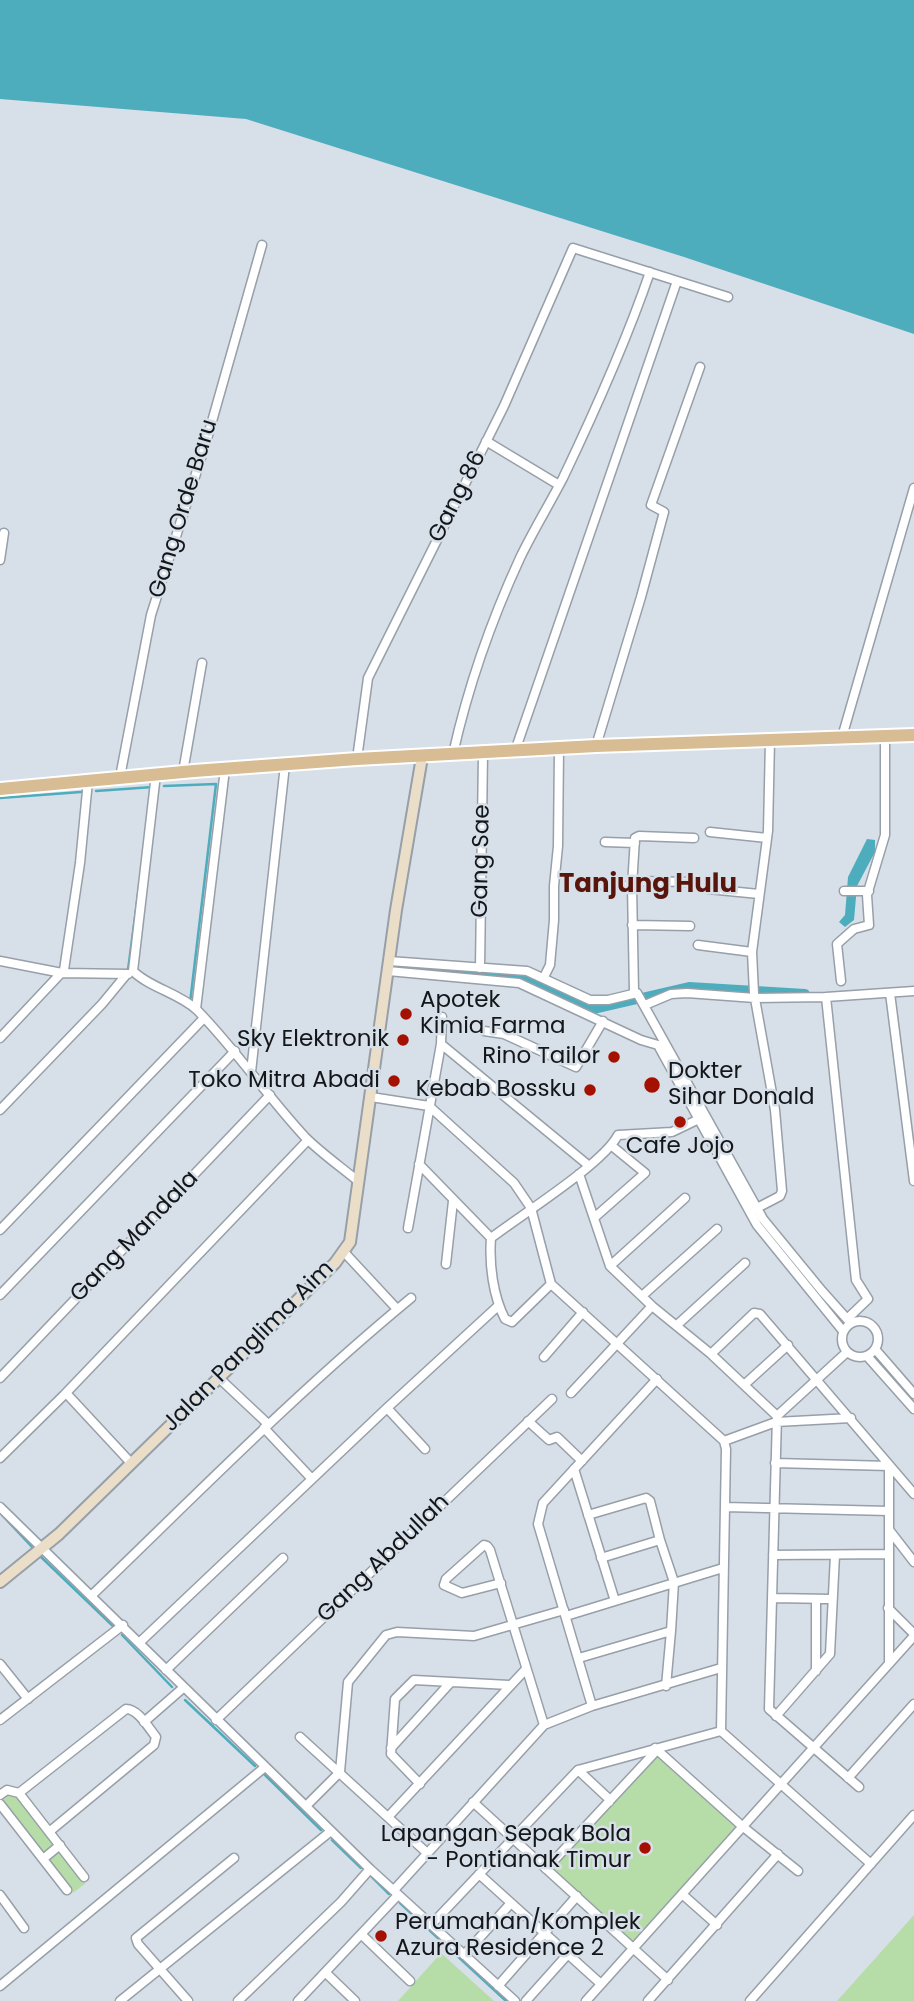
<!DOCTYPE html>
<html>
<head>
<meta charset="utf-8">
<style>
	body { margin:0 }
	canvas { display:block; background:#d7dfe9 }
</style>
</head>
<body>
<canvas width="914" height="2001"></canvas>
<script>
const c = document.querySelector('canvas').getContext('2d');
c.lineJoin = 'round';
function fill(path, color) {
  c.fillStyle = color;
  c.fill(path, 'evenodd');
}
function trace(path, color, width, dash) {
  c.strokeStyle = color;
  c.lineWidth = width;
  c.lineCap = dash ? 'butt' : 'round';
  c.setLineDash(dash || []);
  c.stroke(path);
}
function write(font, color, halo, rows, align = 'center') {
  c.font = font + ' Poppins,sans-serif';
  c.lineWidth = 5;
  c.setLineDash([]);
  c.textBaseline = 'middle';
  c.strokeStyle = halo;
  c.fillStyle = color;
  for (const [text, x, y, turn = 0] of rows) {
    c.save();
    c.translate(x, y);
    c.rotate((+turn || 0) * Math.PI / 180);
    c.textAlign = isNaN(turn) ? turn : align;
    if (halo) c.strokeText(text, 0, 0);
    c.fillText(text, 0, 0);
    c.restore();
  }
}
const green = new Path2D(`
	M656,1755L738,1827L632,1942L551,1869Z
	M13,1792L86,1883L73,1893L1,1802Z
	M914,1915V2001H837Z
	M441,1953L494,2001H398Z`);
const water = new Path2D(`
	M0,0H914V334L684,257L246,119L0,99Z
	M867,839L875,840V852L857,886L854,920L845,927L839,922L845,915L848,877Z`);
const stream = new Path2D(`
	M164,786L216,784L190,1003
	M96,791L153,787
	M0,798L81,792
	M128,970L139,887
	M3,1516L32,1547
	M40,1556L115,1628
	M122,1635L172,1687
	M185,1700L255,1766
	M264,1774L321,1830
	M332,1840L361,1868
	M372,1877L389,1894
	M400,1903L506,2001`);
const canal = new Path2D(`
	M410,969L522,978L594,1009L689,987L805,994`);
const street = new Path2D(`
	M486,441L559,485
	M0,560L4,533
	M842,737L914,488
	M596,746L641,597L664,512L651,505L700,367
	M515,751L677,281
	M453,754C468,687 491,621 520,558C533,531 549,505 563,478C595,411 626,342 650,272
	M357,759L368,678L504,406L573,248L728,297
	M183,772L202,663
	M120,777L151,615L207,439L262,245
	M710,832L767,838
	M605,842L635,843
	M632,881L691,882
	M604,886H632
	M708,889L759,894
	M844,891H869
	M632,925L690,926
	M698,945L752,952
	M0,961L62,973L128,974
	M389,961L527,971L590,1000H608L637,993L763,1219L822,1291L847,1319L853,1322
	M480,968L483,753
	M133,971C150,988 179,993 197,1010C236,1050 267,1096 305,1137C321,1153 341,1167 359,1182
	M133,971L156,774
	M388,971L519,983L641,1040L658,1045L757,1225L843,1331
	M544,977L550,965L554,920V886L558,846L559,748
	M841,981L837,944L854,929L869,925L867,895L885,835V736
	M634,992L632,886L635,838L639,836L694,838
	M890,993L914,1181
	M826,997L855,1271L856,1280L868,1299L847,1319
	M645,1005L671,994L687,993L755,998L826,997L914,991
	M196,1009L225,769
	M484,1031L504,1034L576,1067L603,1021
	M0,1038L64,970L80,863L88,781
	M441,1044L588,1165
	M251,1072L285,765
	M371,1097L429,1106L514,1183L531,1208L551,1284L724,1441L726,1449L721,1731L871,1864
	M0,1110L102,1004L126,975
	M419,1164L491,1238C489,1264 493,1296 505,1319L512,1322L551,1284
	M579,1174L610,1266L652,1306L711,1354L777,1416L769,1709L859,1787
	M757,1208L780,1196L782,1191L775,1110L754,993L752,952L768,831L770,740
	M594,1218L645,1173L612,1146
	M408,1228L441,1044L442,1017
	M0,1230L204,1018
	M491,1238C521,1215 603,1164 618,1135L672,1132L699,1119
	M344,1252L397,1309
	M446,1264L453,1201
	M610,1266L685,1198
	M0,1295L235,1051
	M642,1296L717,1229
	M842 1339a18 18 0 1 1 36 0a18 18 0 1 1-36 0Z
	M677,1325L745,1263
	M875,1349L914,1394
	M711,1354L754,1313L760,1314L914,1494
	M867,1356L914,1409
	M544,1357L583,1312
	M0,1378L270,1095
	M219,1378L268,1424
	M744,1385L788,1345
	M66,1393L131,1463
	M571,1393L652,1306
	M387,1408L425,1449
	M777,1416L847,1352
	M528,1421L549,1440L557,1437L582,1461
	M264,1428L312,1479
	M724,1441L776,1422L851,1418
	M0,1458L64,1395L308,1140
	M775,1463L889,1466V1662
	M574,1469L615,1601
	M0,1507L370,1869L515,2001
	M725,1507L889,1511
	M588,1515L646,1498L650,1501L660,1540
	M890,1531L914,1562
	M773,1555L889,1554
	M601,1558L660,1540L674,1582L671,1631
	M501,1583L462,1593L444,1585L446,1579L484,1545L487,1546L490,1550L544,1725
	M91,1596C196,1495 298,1391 411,1298
	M773,1598L832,1599
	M816,1599V1671
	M888,1608L914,1634
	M566,1616L723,1568
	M139,1643L387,1408L498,1306
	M579,1658L671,1631L666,1686
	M0,1664L28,1699
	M166,1670L283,1558
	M592,1706L538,1524L543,1503L657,1379
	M776,1716L830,1654L835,1555
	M0,1720L123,1625
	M216,1720L552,1399
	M144,1722L183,1688
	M300,1737L426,1852
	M391,1748L450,1683
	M655,1748L742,1826L798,1871
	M578,1770L608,1798L609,1802
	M848,1778L914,1704
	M420,1784L391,1754L395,1699L414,1680L509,1685
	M19,1793L126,1709C138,1709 148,1727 156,1737L154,1745L49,1832
	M0,1795L7,1790L19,1793L84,1877
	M473,1802L668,1980
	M0,1804L67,1890
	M306,1806L340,1772L348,1682L386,1635L397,1632L474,1636L564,1610
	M388,1817L526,1669
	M43,1859L60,1845
	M546,1869L657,1750
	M479,1874L601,1984
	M394,1890L544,1725L592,1706L721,1668
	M682,1894L717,1925
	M0,1895L24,1928
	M431,1925L578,1770L721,1731
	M362,1935L410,1981
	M464,1955L511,1903
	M326,1973L355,2001
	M0,1986L265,1767
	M498,1986L577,1896
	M120,2001L331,1831
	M188,2001L138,1944L136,1938L234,1858
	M238,2001L341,1902L370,1869
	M298,2001L398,1895
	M526,2001L568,1954
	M586,2001L914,1636
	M648,2001L778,1854
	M750,2001L914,1815`);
const secondary = new Path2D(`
	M0,1582L59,1534L232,1365L335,1263L350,1242L396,910L422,757`);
const primary = new Path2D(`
	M0,789L194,771L357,759L596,746L914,735`);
const markers = [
	[406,1014,7,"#a41100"],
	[403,1040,7,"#a41100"],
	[614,1057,7,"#a41100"],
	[394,1081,7,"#a41100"],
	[652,1085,9,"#a41100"],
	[590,1090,7,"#a41100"],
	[680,1122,7,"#a41100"],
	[645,1848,7,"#a41100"],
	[381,1936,7,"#a41100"]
];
const streetNames = [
	["Gang 86",458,497,-63],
	["Gang Orde Baru",184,509,-73],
	["Gang Sae",482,861,-89],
	["Gang Mandala",135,1237,-46],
	["Jalan Panglima Aim",249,1347,-45],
	["Gang Abdullah",384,1559,-44]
];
const poiNames = [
	["Apotek",420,1001,"left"],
	["Kimia Farma",420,1027,"left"],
	["Sky Elektronik",389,1040],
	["Rino Tailor",600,1057],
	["Dokter",668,1072,"left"],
	["Sihar Donald",668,1098,"left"],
	["Toko Mitra Abadi",380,1081],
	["Kebab Bossku",576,1090],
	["Cafe Jojo",680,1147,"center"],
	["Lapangan Sepak Bola",631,1835],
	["- Pontianak Timur",631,1861],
	["Perumahan/Komplek",395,1923,"left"],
	["Azura Residence 2",395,1949,"left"]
];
const quarterNames = [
	["Tanjung Hulu",648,885]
];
fill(green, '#b6dda8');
fill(water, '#4eadbd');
trace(stream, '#4eadbd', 2.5);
trace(canal, '#4eadbd', 10);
trace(street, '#979fa8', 11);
trace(secondary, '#979fa8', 14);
trace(primary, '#fff', 16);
trace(street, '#fff', 8);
trace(secondary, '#ebdec9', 10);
trace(primary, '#d7bc94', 12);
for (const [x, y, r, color] of markers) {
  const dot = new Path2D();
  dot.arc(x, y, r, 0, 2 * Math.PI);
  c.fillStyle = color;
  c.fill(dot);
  trace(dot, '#d7dfe9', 2.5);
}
write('23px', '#14171a', '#d7dfe9', streetNames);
write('23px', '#14171a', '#d7dfe9', poiNames, 'right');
write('bold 26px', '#58150b', '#d7dfe9', quarterNames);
</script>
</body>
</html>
